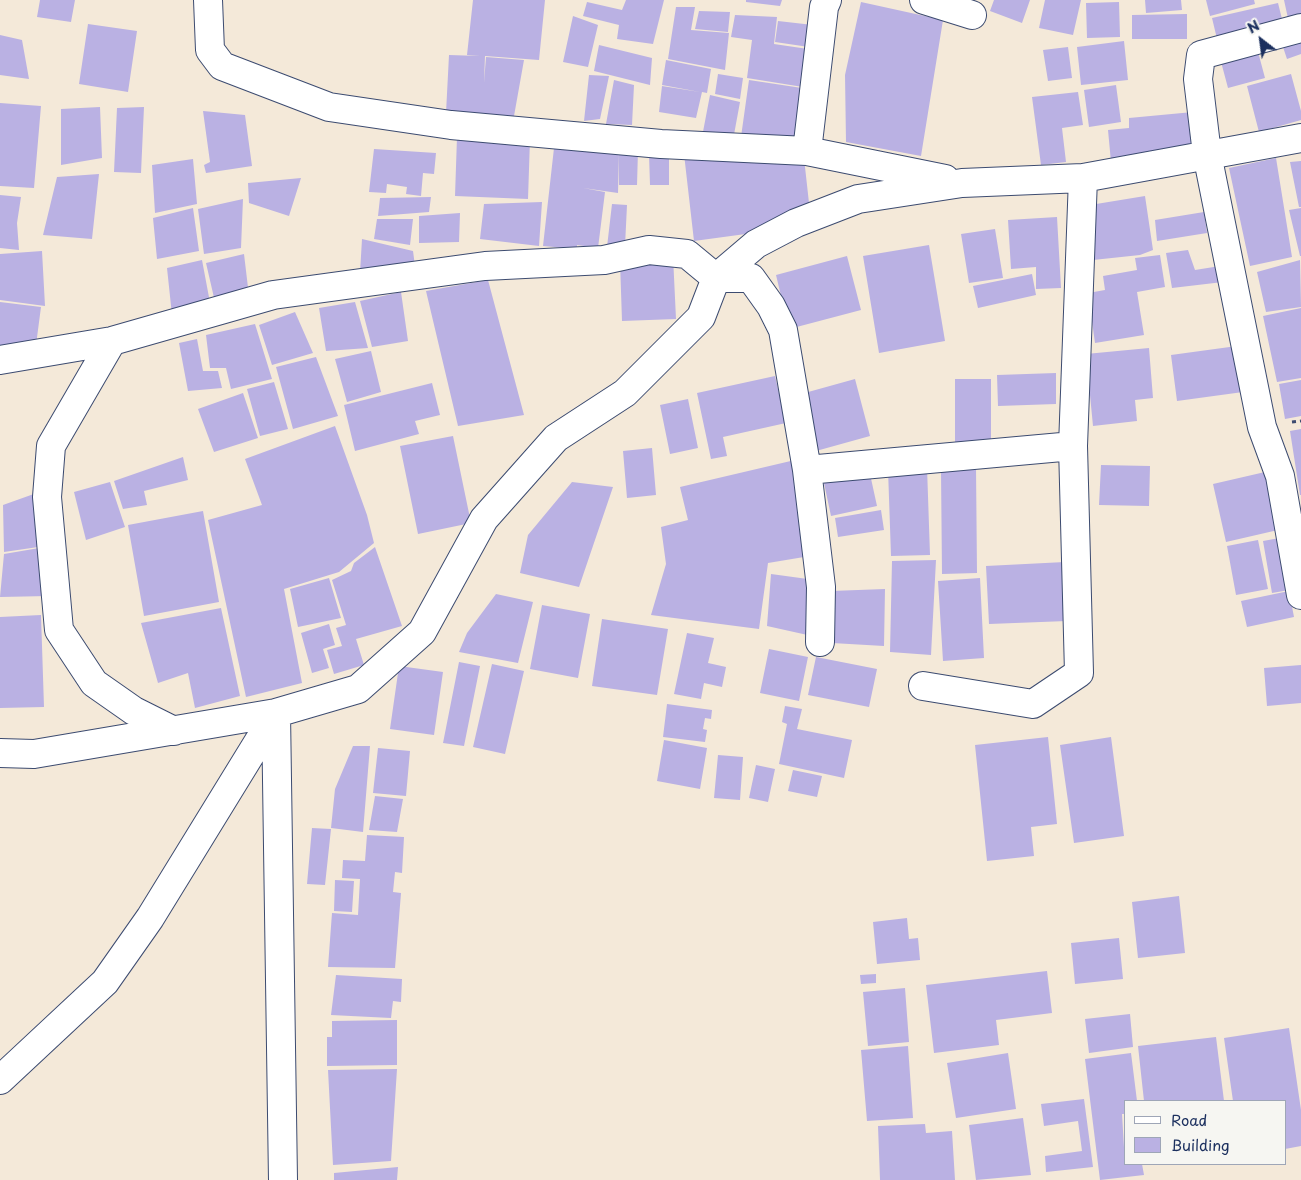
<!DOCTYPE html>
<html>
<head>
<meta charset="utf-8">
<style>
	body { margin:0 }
	#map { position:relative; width:1301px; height:1180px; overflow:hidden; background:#f4e9d9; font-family:"Playpen Sans",sans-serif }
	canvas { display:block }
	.legend { position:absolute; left:1124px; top:1100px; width:162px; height:65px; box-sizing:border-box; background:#f6f6f2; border:1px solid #9ea6b7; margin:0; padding:6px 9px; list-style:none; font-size:15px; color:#1b2f5e }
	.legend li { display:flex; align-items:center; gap:10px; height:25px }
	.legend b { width:25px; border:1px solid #9ea6b7 }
	.north { position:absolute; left:1236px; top:15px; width:50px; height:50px; -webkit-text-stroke:4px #f6f6f2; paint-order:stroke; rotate:330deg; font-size:14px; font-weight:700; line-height:20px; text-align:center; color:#1b2f5e }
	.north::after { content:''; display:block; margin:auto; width:18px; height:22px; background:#1b2f5e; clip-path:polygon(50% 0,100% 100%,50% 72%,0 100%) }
</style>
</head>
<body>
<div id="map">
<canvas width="1301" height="1180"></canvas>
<ul class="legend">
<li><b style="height:6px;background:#fff"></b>Road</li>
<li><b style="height:14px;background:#bab1e3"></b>Building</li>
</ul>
<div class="north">N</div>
</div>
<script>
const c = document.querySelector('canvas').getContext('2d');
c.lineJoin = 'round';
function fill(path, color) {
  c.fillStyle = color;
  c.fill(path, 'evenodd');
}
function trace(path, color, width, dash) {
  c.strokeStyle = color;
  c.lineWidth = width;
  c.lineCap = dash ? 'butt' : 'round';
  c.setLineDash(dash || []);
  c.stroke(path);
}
const building = new Path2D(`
	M40,0H75L71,22L37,17Z
	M473,0H545L539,60L485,56L484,83L486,57L524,60L514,116L446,113L449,55L480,56L467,55Z
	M626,0H664L653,44L617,39L619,25L583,16L587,2L622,10Z
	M746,0H782L780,6L746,2Z
	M994,0H1030L1022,23L990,11Z
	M1045,0H1081L1073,35L1039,28Z
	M1145,0H1181L1182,10L1146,13Z
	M1206,0H1254L1255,4L1210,16Z
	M1284,0H1301V20L1289,23Z
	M861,2L943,20L921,156L846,142L845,75Z
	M1119,2L1120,37L1087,38L1086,3Z
	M1278,3L1284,27L1218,43L1212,18Z
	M676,7H695L691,30L729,33L725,70L668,59Z
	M699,11L730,12L728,32L695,29Z
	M1187,14V39H1132V15Z
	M735,15L777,17L774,44L808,49L803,87L747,78L752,40L731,37Z
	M573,16L598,25L588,67L563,62Z
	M778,21L813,25L809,47L775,42Z
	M88,24L137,31L128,92L79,84Z
	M0,35L22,40L29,79L0,75Z
	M1301,35V54L1287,59L1281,41Z
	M1124,41L1128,80L1081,85L1077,47Z
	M599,45L652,58L650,85L594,71Z
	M1068,47L1072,78L1048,81L1043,50Z
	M1257,48L1265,78L1228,88L1220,58Z
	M666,60L711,69L707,93L702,92L696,118L659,112L662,86L700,92L662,85Z
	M718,74L743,78L740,99L715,94Z
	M1291,74L1301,111V120L1259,132L1247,86Z
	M589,75L609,76L600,119L584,121Z
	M614,80L634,85L632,125L606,124Z
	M749,80L802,88L792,150L740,144Z
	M1116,85L1121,122L1089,127L1084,90Z
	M1078,92L1083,125L1062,128L1066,162L1041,165L1032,97Z
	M710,95L740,102L733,140L702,137Z
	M0,103L41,106L34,188L0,186Z
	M100,107L102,158L61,165V109Z
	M144,107L141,173L114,172L117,108Z
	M203,111L245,115L252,166L206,173L204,165L210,162Z
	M1193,112L1197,154L1111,162L1108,130L1129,128V118Z
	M457,137L530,139L528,199L455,196Z
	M554,148L587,152L638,150L637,185H619V153L618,193L583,188L605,192L598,248L577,245V249L543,246Z
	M374,149L436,153L434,174L423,173L421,196L406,194L407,187L387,184L386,193L369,192Z
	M649,154L669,155V185H650Z
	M684,154L804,158L809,203L753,233L694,241Z
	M1276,158L1292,257L1250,266L1229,168Z
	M193,159L197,204L155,213L152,165Z
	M1301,161V207H1299L1290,162Z
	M99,174L92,239L43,235L57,177Z
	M301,178L289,216L249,203L248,183Z
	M0,195L21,197L17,223L19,250L0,248Z
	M1145,196L1153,250L1140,255L1093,260L1084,206Z
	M431,197L429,212L378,216L380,198Z
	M243,199L241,248L204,254L198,209Z
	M542,202L539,246L480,239L484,204Z
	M612,204L627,205L625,246L607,247Z
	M193,208L199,251L157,259L153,218Z
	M1301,208V256H1300L1289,210Z
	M1204,212L1207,233L1157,241L1155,220Z
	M460,213L459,242L419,243V216Z
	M1057,217L1061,288L1036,289V267L1011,269L1008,220Z
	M377,219H413L410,245L374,239Z
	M995,229L1003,278L969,283L961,234Z
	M362,239L413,251L415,266L360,273Z
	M929,245L945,341L879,353L863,256Z
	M1188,250L1195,270L1220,266L1223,282L1172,288L1166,253Z
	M42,251L45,306L0,300V254Z
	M244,254L249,296L215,302L206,263Z
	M1160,255L1165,287L1137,292L1144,335L1095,343L1088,293L1105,290L1103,276L1137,270L1135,258Z
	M673,256L676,319L622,321L620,261Z
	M847,256L861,310L789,329L776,275Z
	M202,260L211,308L172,315L167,268Z
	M1300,260L1301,307L1266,312L1257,272Z
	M1032,274L1036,295L978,308L973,286Z
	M488,280L524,415L458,426L426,291Z
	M401,292L408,341L372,347L360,301Z
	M0,302L41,307L36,345H0Z
	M355,302L368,348L326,351L319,308Z
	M1301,308V378L1277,382L1263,316Z
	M295,312L313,353L272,365L259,325Z
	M255,324L272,379L231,389L226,368H210L206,335Z
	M197,339L203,371H218L222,388L188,391L179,343Z
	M1237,346L1243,392L1177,401L1171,355Z
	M1149,348L1153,398L1135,400L1137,421L1093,426L1086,354Z
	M371,351L381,392L347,402L335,359Z
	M316,357L338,416L293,429L276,367Z
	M1056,373V404L998,406L997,375Z
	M775,376L786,423L723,437L727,456L711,459L697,393Z
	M855,379L870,436L816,451L801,394Z
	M955,379H991V448H955Z
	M1301,380V416L1285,419L1279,384Z
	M274,382L288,429L260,436L247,389Z
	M432,383L440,415L415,421L419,434L355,451L344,405Z
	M243,393L258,438L214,452L198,409Z
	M688,399L698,448L670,454L660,405Z
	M335,426L367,515L374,543L339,572L284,589L302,683L246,697L208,520L262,505L245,459Z
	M1301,429V495H1300L1290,431Z
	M453,436L471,523L418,534L400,446Z
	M652,448L656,495L627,498L623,451Z
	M183,457L188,480L144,491L147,505L123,509L114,481Z
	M795,460L810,556L768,563L759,629L651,615L666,564L661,527L688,520L680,487Z
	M1101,465L1150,466L1149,506L1099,505Z
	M927,467L930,555L891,556L888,469Z
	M976,468L977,573L942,574L941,471Z
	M1265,472L1278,530L1226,542L1213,484Z
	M870,474L877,506L831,516L824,483Z
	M110,482L125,527L86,540L74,492Z
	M572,482L613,487L579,587L520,573L528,535Z
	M45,490V546L4,552L3,505Z
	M881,510L884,530L838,537L835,518Z
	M203,511L219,602L144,616L128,525Z
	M1285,537L1295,589L1272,593L1263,541Z
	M1258,540L1268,589L1236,595L1227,546Z
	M45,547L48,596L0,597L4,554Z
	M375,547L402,626L356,639L364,665L334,674L327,650L342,646L336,628L346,625L332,580L351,571L354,563Z
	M936,560L931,655L890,652L892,561Z
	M1065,562L1067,621L989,624L986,566Z
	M771,574L815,580L812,636L767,626Z
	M329,578L341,618L298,627L290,589Z
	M980,578L984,658L943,661L938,581Z
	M885,589L884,646L832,643L831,591Z
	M1289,591L1294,617L1247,627L1241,601Z
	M496,594L533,602L518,663L459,652L467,633Z
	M542,605L590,614L578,678L530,669Z
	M221,608L240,696L195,708L188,673L158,683L141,623Z
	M41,615L44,707L0,708V617Z
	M602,619L668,629L657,695L592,686Z
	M329,624L335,645L323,649L329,668L312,673L301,633Z
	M687,633L714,638L708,663L726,667L722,687L704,683L701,699L674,694Z
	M769,649L808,657L799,701L760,693Z
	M816,657L877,669L869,707L808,695Z
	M459,662L480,666L464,746L443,743Z
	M492,664L524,671L505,754L473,747Z
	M1301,665V703L1267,706L1264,668Z
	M399,666L443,672L434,735L390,729Z
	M667,704L712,710L711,719L705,718L703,729L707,730L705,742L663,737Z
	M785,706L802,709L797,729L852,740L844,778L779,764L787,724L782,722Z
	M1048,737L1057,824L1031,827L1034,856L987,861L975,745Z
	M1111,737L1124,836L1074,843L1060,745Z
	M664,740L707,748L700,789L657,781Z
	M353,746H370L363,832L331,828L335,789Z
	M378,748L410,751L406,796L373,793Z
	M718,755L743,757L740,800L714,798Z
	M756,765L775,769L768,802L749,798Z
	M793,770L822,776L817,797L788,791Z
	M375,796L403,799L397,832L369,830Z
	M312,828L331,829L325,885L307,884Z
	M367,835L404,837L402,873L395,872L393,892L401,893L395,968L328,967L332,913L358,915L360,879L342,878L343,860L365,861Z
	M335,880L354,881L352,912L334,911Z
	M1179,896L1185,953L1138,958L1132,902Z
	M907,918L909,939L918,938L920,960L877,964L873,922Z
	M1119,938L1123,979L1075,984L1071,943Z
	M1047,971L1052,1013L996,1020L999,1045L934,1053L926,985Z
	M876,974V983L861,984L860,975Z
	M336,975L402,979L401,1002L393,1001L391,1018L331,1015Z
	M905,988L909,1042L868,1046L863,992Z
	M1130,1014L1133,1047L1089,1053L1085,1019Z
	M397,1020V1065L327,1066V1037H332V1021Z
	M1289,1028L1301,1110V1146L1285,1149V1101H1233L1224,1038Z
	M1216,1037L1224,1101H1144L1138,1046Z
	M908,1046L913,1118L867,1121L861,1050Z
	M1008,1053L1016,1109L956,1118L947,1063Z
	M1131,1053L1137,1101H1125V1114H1122L1125,1164H1142L1144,1175L1100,1180L1085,1059Z
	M397,1069L391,1161L333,1165L328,1070Z
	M1084,1099L1093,1167L1046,1172L1045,1156L1082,1151L1078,1121L1044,1126L1041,1104Z
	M1023,1118L1031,1175L976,1180L969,1125Z
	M925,1124L926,1133L952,1131L955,1180H880L878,1126Z
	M398,1167L397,1180H334V1173Z`);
const path = new Path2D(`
	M1292,422L1301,421`);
const minor = new Path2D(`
	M208,0L210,50L222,66L329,107L451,125L661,144L807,151L945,179
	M924,0L972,15
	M1301,28L1201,55L1198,79L1207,154L1262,427L1280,476L1301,595
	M807,151L824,7L827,0
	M112,341L51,446L47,497L59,630L94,683L134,711L174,731
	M0,360L112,341L273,295L485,266L604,260L649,250L687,254L716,278H751L771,306L783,330L807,470L821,587L820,642
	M807,470L1073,446
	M923,686L1033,704L1079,673L1073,446L1083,178
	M0,753L34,754L276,713L283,1180
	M0,1080L105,982L150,918L276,713L358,689L422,632L484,519L556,438L625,393L701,317L716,278L756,244L796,223L858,199L962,183L1083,178L1301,138`);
fill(building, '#bab1e3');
trace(minor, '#3c4b70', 30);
trace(path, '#3c4b70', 3, [4, 4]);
trace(minor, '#fff', 28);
</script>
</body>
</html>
